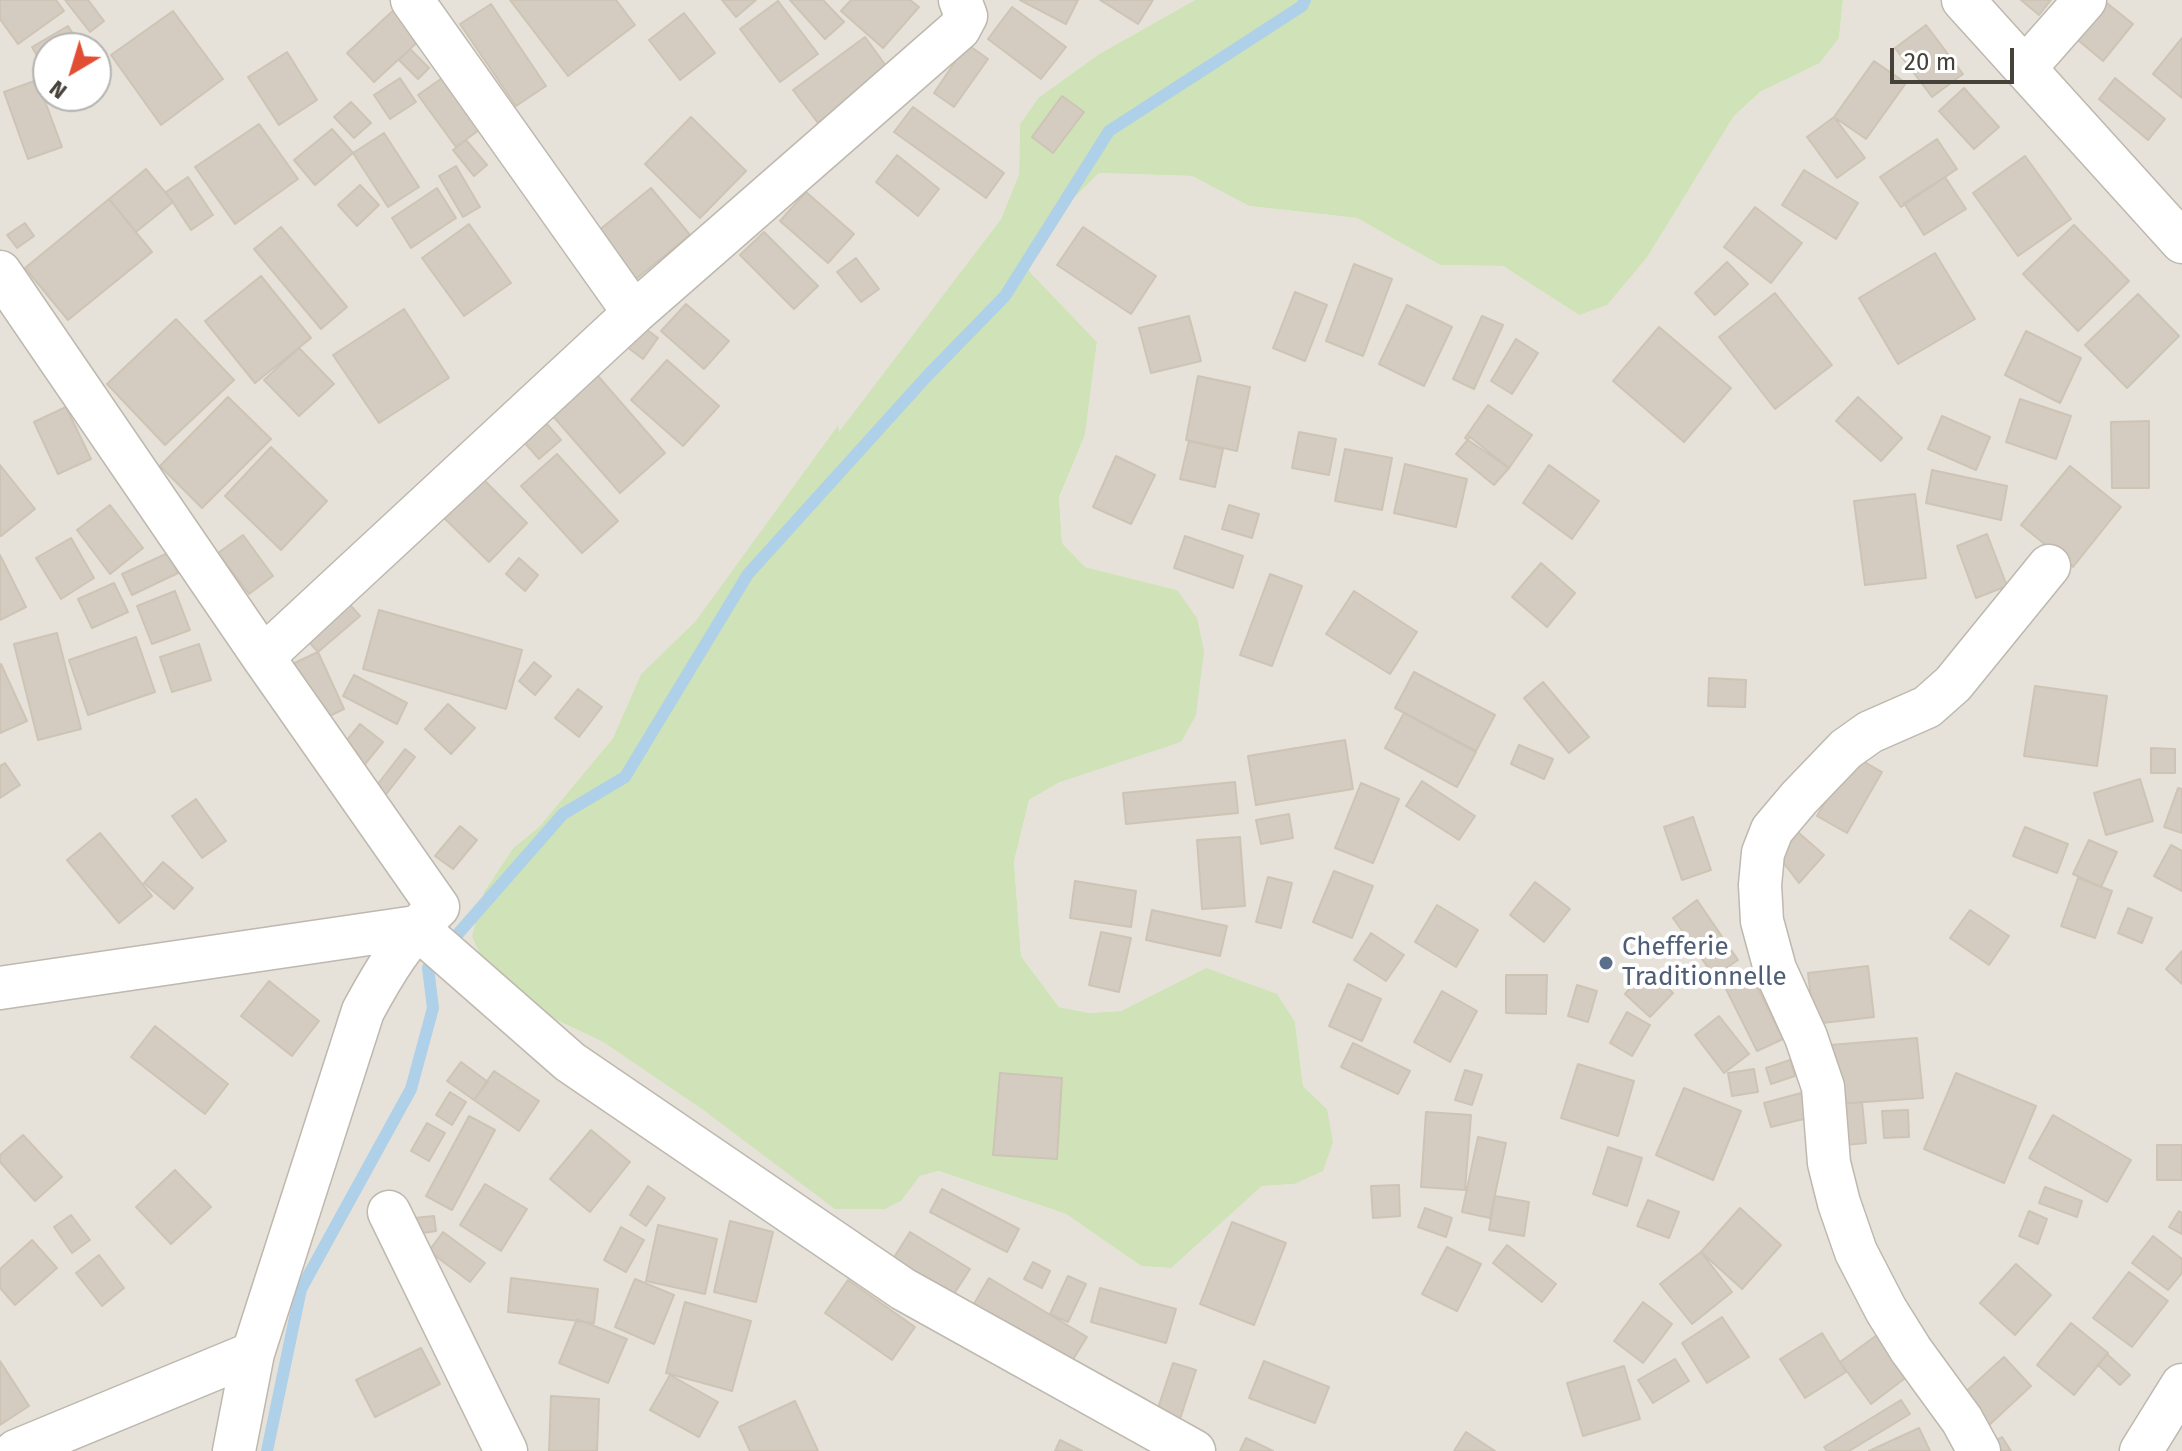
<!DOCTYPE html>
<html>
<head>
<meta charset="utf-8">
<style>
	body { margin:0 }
	#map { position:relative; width:2182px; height:1451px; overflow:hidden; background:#f3f0ea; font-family:"Fira Sans",sans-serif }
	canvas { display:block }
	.north { position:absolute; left:32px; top:32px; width:80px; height:80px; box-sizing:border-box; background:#fff; border:2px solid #b5b3b0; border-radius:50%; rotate:218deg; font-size:22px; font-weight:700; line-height:32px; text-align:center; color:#464139 }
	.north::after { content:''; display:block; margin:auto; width:28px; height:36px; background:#e14e33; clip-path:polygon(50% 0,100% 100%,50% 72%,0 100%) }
	.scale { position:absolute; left:1890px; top:48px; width:124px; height:36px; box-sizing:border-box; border:4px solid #464139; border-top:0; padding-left:10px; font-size:24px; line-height:28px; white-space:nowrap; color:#464139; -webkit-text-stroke:6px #fff; paint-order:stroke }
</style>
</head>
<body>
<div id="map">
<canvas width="2182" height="1451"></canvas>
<div class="north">N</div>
<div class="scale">20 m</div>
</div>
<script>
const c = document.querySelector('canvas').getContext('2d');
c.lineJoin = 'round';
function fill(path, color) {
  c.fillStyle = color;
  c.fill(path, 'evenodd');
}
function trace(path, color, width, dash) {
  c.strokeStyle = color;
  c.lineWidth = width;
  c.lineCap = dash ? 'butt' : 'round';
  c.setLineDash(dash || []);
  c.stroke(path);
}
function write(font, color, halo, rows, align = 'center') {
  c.font = font + ' "Fira Sans",sans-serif';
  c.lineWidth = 8;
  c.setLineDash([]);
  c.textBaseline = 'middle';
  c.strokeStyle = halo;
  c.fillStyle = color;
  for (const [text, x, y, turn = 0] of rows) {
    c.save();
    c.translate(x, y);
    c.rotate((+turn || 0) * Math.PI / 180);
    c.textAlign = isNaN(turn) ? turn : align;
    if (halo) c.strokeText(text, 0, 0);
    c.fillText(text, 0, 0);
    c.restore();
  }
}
const residential = new Path2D(`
	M0,0H1195L1099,54L1038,98L1020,124L1019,174L1001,219L839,433L837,426L695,623L641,674L613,738L539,827L513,848L484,892L544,1014L603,1042L706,1112L902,1200L920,1176L937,1171L1066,1214L1141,1266L1170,1268L1262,1186L1294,1184L1327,1109L1303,1086L1295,1022L1206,968L1121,1011L1089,1013L1059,1007L1021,956L1014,862L1029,800L1060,782L1177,590L1085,567L1062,543L1059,499L1085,435L1097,342L1029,271L1036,241L1055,217L1099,173L1192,176L1249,206L1357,218L1440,265L1503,266L1579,315L1648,256L1734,116L1760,92L1820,63L1839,38L1843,0H2182V1451H0ZM48,48H96V96H48Z`);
const green = new Path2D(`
	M1195,0H1843L1839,38L1820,63L1760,92L1734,116L1648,256L1607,305L1579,315L1503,266L1440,265L1357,218L1249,206L1192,176L1099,173L1055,217L1036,241L1029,271L1097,342L1085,435L1059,498L1062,543L1085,567L1177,590L1197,618L1204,651L1196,715L1181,742L1060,782L1029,800L1014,862L1021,956L1059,1007L1089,1013L1121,1011L1206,968L1277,994L1295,1022L1303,1086L1327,1109L1333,1142L1323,1171L1294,1184L1262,1186L1171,1268L1141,1266L1066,1214L938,1171L920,1176L902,1200L885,1209H835L706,1112L603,1042L544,1014L484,964L472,936L484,892L513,848L539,827L613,738L641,674L695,622L838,425L839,432L1001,219L1019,174L1020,124L1038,98L1099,54Z`);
const stream = new Path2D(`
	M267,1451L301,1289L411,1089L433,1008L428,968L563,814L625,777L748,574L928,375L1005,296L1109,131L1302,6L1305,0`);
const building = new Path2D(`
	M0,0H56L64,11L18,44L0,19Z
	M65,0H88L104,21L90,32Z
	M510,0H616L635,25L568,76Z
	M722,0H756L736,17Z
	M790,0H823L844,22L825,39Z
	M851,0H910L919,7L883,48L841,11Z
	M1020,0H1078L1066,24Z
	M1100,0H1153L1138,24Z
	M2021,0H2051L2039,15Z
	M2103,0L2133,24L2103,61L2072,35Z
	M778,1L818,54L780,82L740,29Z
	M491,4L546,86L516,106L460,24Z
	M1012,7L1066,47L1041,79L988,39Z
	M396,8L423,37L374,82L347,53Z
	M173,11L223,79L161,125L111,55Z
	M684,13L715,53L680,80L649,40Z
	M1926,25L1963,74L1932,97L1895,48Z
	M68,26L82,48H48V75L32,47Z
	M865,37L889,70L818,123L793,90Z
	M2182,38V98L2153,74Z
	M967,44L988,59L954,107L934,93Z
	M410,49L429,68L418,79L399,60Z
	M287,52L317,100L279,125L248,77Z
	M1874,61L1906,83L1866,139L1834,117Z
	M445,76L483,127L456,147L418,95Z
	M400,78L416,102L390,119L374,95Z
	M2115,78L2165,119L2148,140L2099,99Z
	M37,80L62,147L28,159L4,92Z
	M1964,88L1999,127L1974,149L1939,111Z
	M61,96H85L67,107Z
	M1062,96L1084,112L1053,153L1032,137Z
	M351,102L371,123L354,138L334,117Z
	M913,107L1004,173L986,198L894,132Z
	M691,117L746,171L700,218L645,164Z
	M1834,117L1865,158L1837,178L1807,137Z
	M259,124L298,179L235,224L195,167Z
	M332,129L353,153L315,185L294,160Z
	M384,133L419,187L388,207L353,153Z
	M1937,139L1957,169L1901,207L1880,177Z
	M466,140L487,165L474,176L453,150Z
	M897,155L939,189L918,216L876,182Z
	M2025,156L2071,219L2018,256L1973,193Z
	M456,166L480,207L463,217L439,176Z
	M146,169L173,202L136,232L109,199Z
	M1804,170L1858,203L1836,239L1782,205Z
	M188,177L213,215L191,230L166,192Z
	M1945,177L1966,209L1924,235L1904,203Z
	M360,185L379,205L357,226L338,205Z
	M437,188L456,218L411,248L392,218Z
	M651,188L690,235L636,279L598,231Z
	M806,192L854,234L828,263L780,221Z
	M109,199L152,252L68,320L25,268Z
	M1755,207L1802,243L1771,283L1724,247Z
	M25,223L34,236L17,248L7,235Z
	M469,224L511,283L464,316L422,258Z
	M2074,225L2129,281L2078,331L2023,274Z
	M281,227L347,307L321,329L254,249Z
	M1083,227L1156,276L1131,314L1057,265Z
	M764,232L818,286L794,309L740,255Z
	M1935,253L1975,319L1898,364L1859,298Z
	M856,258L879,289L861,302L837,272Z
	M1727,262L1748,284L1715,315L1695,293Z
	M1354,264L1392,279L1363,356L1326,341Z
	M261,276L311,338L255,383L205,321Z
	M1295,292L1327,305L1305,361L1273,348Z
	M1775,293L1832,365L1775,409L1719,337Z
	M2138,294L2179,336L2127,388L2085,345Z
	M686,304L729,341L704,369L661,331Z
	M1407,305L1452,327L1424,386L1379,364Z
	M404,309L449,378L379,423L333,355Z
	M1189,316L1201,361L1151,373L1139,328Z
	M1482,316L1503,325L1474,389L1453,379Z
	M176,319L234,380L165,445L107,384Z
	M642,326L658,338L643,359L627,347Z
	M1659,327L1731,388L1684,442L1613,381Z
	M2026,331L2081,358L2060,403L2005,375Z
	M1516,339L1538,353L1512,394L1491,381Z
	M299,348L334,384L299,416L264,380Z
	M667,360L719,406L683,446L631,400Z
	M598,376L665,453L620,493L552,415Z
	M1198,376L1250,387L1237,451L1186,440Z
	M228,397L271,439L202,508L160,466Z
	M1858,397L1902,438L1881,461L1836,421Z
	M2020,399L2071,416L2056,459L2006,442Z
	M1488,405L1532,435L1509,468L1465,438Z
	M66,407L91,459L58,474L34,422Z
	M1942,416L1990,437L1976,470L1928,449Z
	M2149,421V488H2112L2111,422Z
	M546,423L561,440L539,459L524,442Z
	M1299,432L1336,439L1329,475L1292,468Z
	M1470,437L1509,468L1494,485L1456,454Z
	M1189,441L1223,449L1215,487L1180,479Z
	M271,447L327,501L281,550L225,496Z
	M1345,449L1392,458L1382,510L1335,501Z
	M557,454L618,521L582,553L521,486Z
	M1116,456L1155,475L1131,524L1093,507Z
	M1405,464L1467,479L1456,527L1394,513Z
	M0,465L35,509L1,536L0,535Z
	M1549,465L1599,501L1572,539L1523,503Z
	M2070,466L2121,507L2073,567L2021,525Z
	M1932,470L2007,486L2001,520L1926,503Z
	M478,474L527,523L489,562L439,513Z
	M1915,494L1926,578L1865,585L1854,501Z
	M110,505L143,548L110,574L77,530Z
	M1229,505L1259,514L1252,538L1222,529Z
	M1987,534L2007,586L1976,598L1957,546Z
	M243,535L273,576L249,594L218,553Z
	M1185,536L1243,556L1233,588L1174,568Z
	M71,538L94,578L61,599L36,558Z
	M168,553L178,573L132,595L122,574Z
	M0,555L26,607L0,620Z
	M519,558L538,575L525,591L506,574Z
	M1541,563L1575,593L1547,627L1512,597Z
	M1270,574L1302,586L1272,666L1240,655Z
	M114,583L128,612L92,628L78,599Z
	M175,591L190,630L152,644L137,606Z
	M1354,591L1417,632L1390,674L1326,634Z
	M343,597L360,616L318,652L301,633Z
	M379,610L522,650L506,709L363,669Z
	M57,633L81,729L38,740L14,644Z
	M136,637L155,692L88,715L69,660Z
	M199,644L211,680L172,692L160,657Z
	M318,652L344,709L315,723L288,666Z
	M534,662L551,676L535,695L519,681Z
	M1,664L27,721L0,733V665Z
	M1414,672L1495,715L1476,751L1395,708Z
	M354,675L407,703L397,724L343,696Z
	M1709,678L1746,680L1745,707L1708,706Z
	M1543,682L1589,737L1569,753L1524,698Z
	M2035,686L2107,696L2097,766L2024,756Z
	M578,689L602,707L579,737L555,718Z
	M448,704L475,728L451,754L425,729Z
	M1404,713L1476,752L1457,787L1385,748Z
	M360,724L383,742L361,769L339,750Z
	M1345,740L1353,789L1256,805L1248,756Z
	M1519,745L1553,759L1544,779L1511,764Z
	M2151,748L2175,749V773H2151Z
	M405,749L415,757L384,797L374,789Z
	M1852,755L1882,772L1847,833L1817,816Z
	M5,763L20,785L0,798V766Z
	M2140,779L2153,821L2106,835L2094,793Z
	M1422,781L1475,816L1459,840L1406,806Z
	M1235,782L1238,813L1126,824L1123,793Z
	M1361,783L1399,799L1373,863L1335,848Z
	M2178,788L2182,789V833L2164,827Z
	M196,799L226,841L202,858L172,816Z
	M1289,814L1293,838L1261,844L1256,820Z
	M1693,817L1711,870L1682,880L1664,827Z
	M1784,820L1824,855L1799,883L1776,853Z
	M460,826L477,840L453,869L435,856Z
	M2025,827L2068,844L2057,873L2013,856Z
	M100,833L152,896L119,923L67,860Z
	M1240,837L1245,906L1202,909L1197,840Z
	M2089,840L2117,852L2101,887L2073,874Z
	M2171,845L2182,851V891L2154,876Z
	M163,862L193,888L174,909L144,883Z
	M1334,871L1373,886L1352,938L1313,922Z
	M1268,877L1292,883L1281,928L1256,922Z
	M2078,878L2112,891L2095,938L2061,926Z
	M1075,881L1136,891L1131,927L1070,918Z
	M1535,882L1570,909L1544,942L1510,915Z
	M1697,900L1738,960L1714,976L1673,918Z
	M1437,905L1478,930L1456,967L1415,942Z
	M2128,908L2152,918L2142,943L2118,933Z
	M1152,910L1227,926L1220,956L1146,940Z
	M1970,910L2009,936L1989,965L1950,938Z
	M1101,932L1131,938L1119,992L1089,985Z
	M1371,933L1404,955L1386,981L1354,960Z
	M2182,951V984L2166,969Z
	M1868,966L1874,1017L1814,1024L1808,973Z
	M1647,969L1673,993L1650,1017L1625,994Z
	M1751,974L1783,1039L1757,1051L1725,987Z
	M1506,975H1547L1546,1014L1506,1013Z
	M269,981L319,1021L292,1056L241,1016Z
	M1348,984L1381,999L1362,1041L1329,1026Z
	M1577,985L1597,991L1588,1022L1568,1016Z
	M1442,991L1477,1011L1450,1062L1414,1042Z
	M1627,1012L1650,1025L1632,1056L1610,1043Z
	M1719,1016L1749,1054L1724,1073L1695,1035Z
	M155,1026L228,1084L205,1114L131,1057Z
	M1917,1038L1923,1098L1836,1104L1830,1045Z
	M1353,1043L1410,1071L1398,1094L1341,1067Z
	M1790,1060L1795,1076L1771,1084L1766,1068Z
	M461,1062L488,1082L474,1100L447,1081Z
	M1578,1064L1634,1081L1618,1136L1561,1118Z
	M1754,1069L1758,1092L1732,1096L1728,1073Z
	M1465,1070L1482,1075L1472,1105L1455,1100Z
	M494,1071L539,1101L519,1131L474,1100Z
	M1000,1073L1062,1078L1057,1159L993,1155Z
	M1956,1073L2036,1106L2004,1183L1924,1149Z
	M1684,1088L1741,1111L1713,1180L1656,1155Z
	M450,1092L466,1102L452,1125L436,1115Z
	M1801,1093L1808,1118L1771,1127L1764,1103Z
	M1862,1102L1866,1143L1845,1145L1841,1104Z
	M1908,1110L1909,1137L1884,1138L1882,1111Z
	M1426,1112L1471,1115L1465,1190L1421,1187Z
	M2053,1115L2131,1160L2107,1202L2029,1158Z
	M469,1116L495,1130L452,1210L426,1196Z
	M427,1123L445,1133L429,1161L411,1151Z
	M591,1130L630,1162L590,1212L550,1179Z
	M23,1135L62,1177L35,1201L0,1162V1155Z
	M1478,1137L1506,1143L1490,1218L1462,1212Z
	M2157,1145H2182V1180H2157Z
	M1608,1147L1642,1158L1627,1206L1593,1194Z
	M175,1170L211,1207L171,1244L136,1207Z
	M485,1184L527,1209L501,1251L460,1225Z
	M1399,1185L1400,1216L1373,1218L1371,1186Z
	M648,1186L665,1198L646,1226L630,1215Z
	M2045,1187L2082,1201L2077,1217L2039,1203Z
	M942,1189L1019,1229L1007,1252L930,1212Z
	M1495,1196L1529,1202L1524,1236L1489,1230Z
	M1648,1200L1679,1212L1669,1238L1637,1226Z
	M1425,1208L1452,1218L1446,1237L1418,1227Z
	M1740,1208L1781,1245L1742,1289L1701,1252Z
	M2029,1211L2047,1219L2038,1244L2019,1236Z
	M2179,1211L2182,1213V1234L2169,1227Z
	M71,1215L90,1240L72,1253L54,1227Z
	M434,1216L436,1231L416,1234L414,1218Z
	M730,1221L773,1232L756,1302L714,1292Z
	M1232,1222L1286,1243L1254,1325L1200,1304Z
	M658,1225L717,1239L705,1294L646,1281Z
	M621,1227L644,1240L626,1272L604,1260Z
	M443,1232L485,1263L470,1282L429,1251Z
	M910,1232L970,1269L952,1297L893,1259Z
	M2153,1236L2182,1259V1273L2168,1290L2132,1263Z
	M32,1240L57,1268L15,1305L0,1288V1269Z
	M1507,1245L1556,1284L1542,1302L1493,1263Z
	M1447,1247L1481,1264L1457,1311L1422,1294Z
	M1701,1252L1732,1292L1692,1324L1660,1284Z
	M99,1255L124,1288L102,1306L76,1273Z
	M1033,1262L1050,1271L1042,1288L1024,1279Z
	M2016,1264L2051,1295L2015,1335L1980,1303Z
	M2129,1272L2168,1301L2132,1347L2093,1318Z
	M1068,1276L1086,1284L1068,1322L1050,1314Z
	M511,1278L598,1289L594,1323L508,1312Z
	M989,1278L1087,1337L1067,1369L971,1309Z
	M635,1279L674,1295L654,1344L615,1327Z
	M848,1280L915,1327L892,1360L825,1313Z
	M1100,1288L1176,1309L1166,1343L1091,1322Z
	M685,1302L751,1321L732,1391L666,1373Z
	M1643,1302L1672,1324L1643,1363L1614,1341Z
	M1722,1317L1749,1357L1707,1383L1682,1343Z
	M577,1319L627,1339L608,1383L559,1363Z
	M2071,1323L2108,1353L2074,1395L2037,1365Z
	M1822,1333L1846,1372L1805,1398L1780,1359Z
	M1877,1335L1908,1376L1871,1404L1840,1362Z
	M421,1348L440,1384L375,1417L356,1380Z
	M2107,1354L2130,1375L2120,1385L2098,1365Z
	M2004,1357L2031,1386L1987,1427L1960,1397Z
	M1675,1359L1689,1381L1653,1403L1638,1380Z
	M0,1361L29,1406L0,1425Z
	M1264,1361L1329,1387L1315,1423L1249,1398Z
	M1173,1363L1196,1370L1179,1422L1156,1414Z
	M1624,1366L1640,1419L1583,1436L1567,1383Z
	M670,1375L718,1402L699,1437L650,1410Z
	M551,1396L599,1399L597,1451H549Z
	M1901,1400L1910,1414L1849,1451H1827L1824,1447Z
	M795,1401L818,1451H750L739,1427Z
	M1919,1428L1930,1451H1869Z
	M1466,1432L1495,1451H1454Z
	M2002,1437L2011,1451H1989L1986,1446Z
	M1246,1438L1273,1451H1240Z
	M1060,1440L1082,1451H1055Z`);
const minor = new Path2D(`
	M412,0L634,313
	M1963,0L2182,242
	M2025,68L2085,0
	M0,272L263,657L438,907C405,937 384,972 363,1011L253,1353L234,1451
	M263,657L634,313L959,29L966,16L960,0
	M0,988L416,927L570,1062L903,1289L1194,1451
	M389,1212L506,1451
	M16,1451L253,1353
	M1979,1451L1962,1420L1911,1350L1886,1310L1856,1252L1839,1203L1829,1163L1823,1087L1806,1037L1775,969L1762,921L1760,885L1763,853L1772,830L1799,798L1846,749L1870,732L1927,707L1953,684L2049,566
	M2141,1451L2182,1385`);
const markers = [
	[1606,963,8,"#5c6f8a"]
];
const serviceNames = [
	["Chefferie",1622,948],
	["Traditionnelle",1622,978]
];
fill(residential, '#e6e2d9');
fill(green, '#cfe2b8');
trace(stream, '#aed0e8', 12);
fill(building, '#d4ccc1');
trace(building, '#cec4b5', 2);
trace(minor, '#beb8ae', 45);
trace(minor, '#fff', 42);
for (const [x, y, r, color] of markers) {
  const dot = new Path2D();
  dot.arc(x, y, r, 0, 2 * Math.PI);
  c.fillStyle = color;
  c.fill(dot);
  trace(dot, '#fff', 3);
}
write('26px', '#4e5e75', '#fff', serviceNames, 'left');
</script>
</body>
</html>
